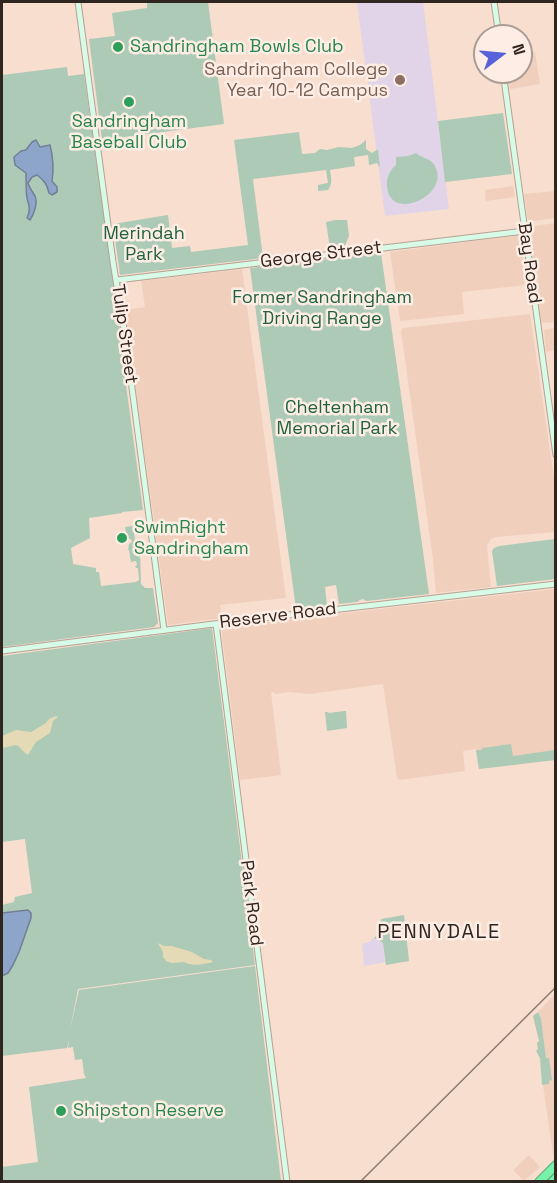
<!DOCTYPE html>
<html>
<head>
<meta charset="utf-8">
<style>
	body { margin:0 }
	#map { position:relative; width:557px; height:1183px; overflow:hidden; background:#f7decf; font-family:"Space Grotesk",sans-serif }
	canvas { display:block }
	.frame { position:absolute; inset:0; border:3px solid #2f2620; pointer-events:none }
	.north { position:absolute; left:473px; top:24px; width:60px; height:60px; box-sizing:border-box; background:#fdede4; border:2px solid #ab9d96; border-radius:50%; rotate:74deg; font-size:16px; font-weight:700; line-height:24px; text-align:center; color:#2f2620 }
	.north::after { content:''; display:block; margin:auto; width:21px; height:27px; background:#5863da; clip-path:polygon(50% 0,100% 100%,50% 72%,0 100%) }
</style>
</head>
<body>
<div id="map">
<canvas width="557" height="1183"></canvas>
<div class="frame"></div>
<div class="north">N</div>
</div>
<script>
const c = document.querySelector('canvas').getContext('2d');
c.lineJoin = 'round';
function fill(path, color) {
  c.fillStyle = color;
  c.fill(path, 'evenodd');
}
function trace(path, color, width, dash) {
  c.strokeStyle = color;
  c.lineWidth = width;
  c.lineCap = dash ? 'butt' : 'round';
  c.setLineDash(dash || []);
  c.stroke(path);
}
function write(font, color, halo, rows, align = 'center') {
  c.font = font + ' "Space Grotesk",sans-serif';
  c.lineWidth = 5;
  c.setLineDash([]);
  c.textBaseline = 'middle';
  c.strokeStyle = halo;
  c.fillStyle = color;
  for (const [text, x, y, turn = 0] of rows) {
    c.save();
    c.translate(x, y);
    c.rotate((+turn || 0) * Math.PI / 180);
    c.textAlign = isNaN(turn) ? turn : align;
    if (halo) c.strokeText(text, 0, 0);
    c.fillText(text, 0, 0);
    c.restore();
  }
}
const built = new Path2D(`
	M535,52L540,84L510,89L507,72H521V54Z
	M513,186L515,197L486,201L485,190Z
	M555,191V218L528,222L524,194Z
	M555,223V322L541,323L528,227Z
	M520,235L526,285L462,292L464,314L401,321L400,320L390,252Z
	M242,269L286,598L220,605L222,618L168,625L125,310L145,307L141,281Z
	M530,314L555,485V532L495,537L490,540L487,546L491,587L436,593L433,560L401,331L403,328Z
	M555,328V350L546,352L544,330Z
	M555,589V760L479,769L476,749L463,751L465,771L399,780L397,778L383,684L310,694L289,692L275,694L274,692H271L281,775L240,780L221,627Z
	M555,994V1157L553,1154L543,1085L548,1084V1081L552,1080L546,1059L541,1018L538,1012Z
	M529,1155L540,1167L524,1181L513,1170Z`);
const education = new Path2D(`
	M357,2H423L449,209L385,216Z
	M374,938L383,943L386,962L364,966L362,944L369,942Z`);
const green = new Path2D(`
	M147,2H208L224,124L102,140L89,39L115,36L112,13L147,8Z
	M67,67L68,76L84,74L112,273L115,281L125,378L143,510L122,512V513L89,518L90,538L71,548L73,564L96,568V572H99L101,586L136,582L139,580L138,568H136L135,566L137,565L136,561L131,562L129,550H128L129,544L132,542L131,539H127L125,527L133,526L136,547L140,553L141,584L145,588H153L158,623L154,627L2,647V75Z
	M503,113L512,174L445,182L438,121Z
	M299,132L302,154L315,153L320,149L327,150L339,147L352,148L360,145L366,140V149L372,153L378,149L380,168L377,163L369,165L368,155L354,157L355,166L330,170C331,177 333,183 328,190L318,191V185L328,183L326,170L253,179L263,258L120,275L113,224L168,215L172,248L190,246L191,252L248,245L234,140Z
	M416,153C422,159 430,157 435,166C451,196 389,223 387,186C386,178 390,170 396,165V157L408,156Z
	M335,220H347L349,236L344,248L330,249L326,222Z
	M381,253L429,594L366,601L363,599L360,600L357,602L339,604L336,585L325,587L327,606L296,609L250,268Z
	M555,539V579L497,586L492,551L494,548L499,546Z
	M212,628L255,965L78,989L70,1030L79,990L255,966L281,1181H2V1167L38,1162L29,1087L86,1078L84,1074L82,1059L75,1060L73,1047L68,1048L69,1040L67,1048L2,1056V905L14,902L15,897L32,893L25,839L2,842V656Z
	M344,711H346L347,728L327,731L325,712H328L329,713Z
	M511,744L513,756L555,750V760L479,769L476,750H482V748Z
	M404,915L409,961L386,965L383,943L374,938L378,934L381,919Z
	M538,1012L541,1018L546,1058H549L552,1080L549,1081V1084L542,1085L540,1058L536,1051L538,1049L537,1043L539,1041L533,1016Z`);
const sand = new Path2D(`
	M56,716L58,717L53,721L50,733L36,742L28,755C14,745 23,743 4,748L2,744V736L16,730L31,732L46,723L49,719Z
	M158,943L164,946H172L192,952L204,959L211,960L213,962C205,964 191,967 184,962L172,963L166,961L163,957V952Z`);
const water = new Path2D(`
	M36,140L40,147L50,145C53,157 54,169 52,181L57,187V192L52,195L49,193C47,184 44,180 37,175L32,177L28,183C30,189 32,191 35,196C38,203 34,214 30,220L27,218C31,209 29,206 27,198C26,193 26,178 26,173L15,165L14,157L21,151L26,150L32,142Z
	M28,910L31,913V918L19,952L13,965L8,973L2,976V913Z`);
const secondary = new Path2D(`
	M78,2L113,262L125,335L164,630
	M494,2L499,36
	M503,72L556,455
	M117,280L525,231
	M216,624L287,1182
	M2,651L245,620L556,584`);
const highway = new Path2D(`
	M539,1182L556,1165
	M552,1182L556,1178`);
const rail = new Path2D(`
	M360,1182L556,987`);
const markers = [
	[118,47,6,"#2e9e5b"],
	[400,80,6,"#8d6e63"],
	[129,102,6,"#2e9e5b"],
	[122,538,6,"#2e9e5b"],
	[61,1111,6,"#2e9e5b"]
];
const leisureNames = [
	["Sandringham Bowls Club",130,47],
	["Sandringham",129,122,"center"],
	["Baseball Club",129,143,"center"],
	["SwimRight",134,528],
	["Sandringham",134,549],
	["Shipston Reserve",73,1111]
];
const educationNames = [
	["Sandringham College",388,70],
	["Year 10-12 Campus",388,91]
];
const parkNames = [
	["Merindah",144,234],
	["Park",144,255],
	["Former Sandringham",322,298],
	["Driving Range",322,319],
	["Cheltenham",337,408],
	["Memorial Park",337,429]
];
const streetNames = [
	["George Street",321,255,-7],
	["Bay Road",529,263,82],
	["Tulip Street",124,334,82],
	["Reserve Road",278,616,-7],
	["Park Road",251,903,83]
];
const neighbourhoodNames = [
	["PENNYDALE",439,933]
];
fill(built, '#f0d0bd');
fill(education, '#e1d4e8');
fill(green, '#accab6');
fill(sand, '#e4dab5');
fill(water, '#8ea5ca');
trace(water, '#727f97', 1.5);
trace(secondary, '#b9a193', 7);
trace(highway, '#5eaa7a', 10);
trace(secondary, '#d6fbe6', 5);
trace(highway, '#78f1aa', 8);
trace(rail, '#8b7a70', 1.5);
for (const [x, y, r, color] of markers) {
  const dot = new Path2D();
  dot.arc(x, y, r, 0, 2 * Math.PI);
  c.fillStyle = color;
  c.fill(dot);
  trace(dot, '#fdede4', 2);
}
write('18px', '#27864d', '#fdede4', leisureNames, 'left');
write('18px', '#785e54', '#fdede4', educationNames, 'right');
write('18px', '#1f623d', '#fdede4', parkNames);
write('18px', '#2f2620', '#fdede4', streetNames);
c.letterSpacing = '1.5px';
write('20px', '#2f2620', '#fdede4', neighbourhoodNames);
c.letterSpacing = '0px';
</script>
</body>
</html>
